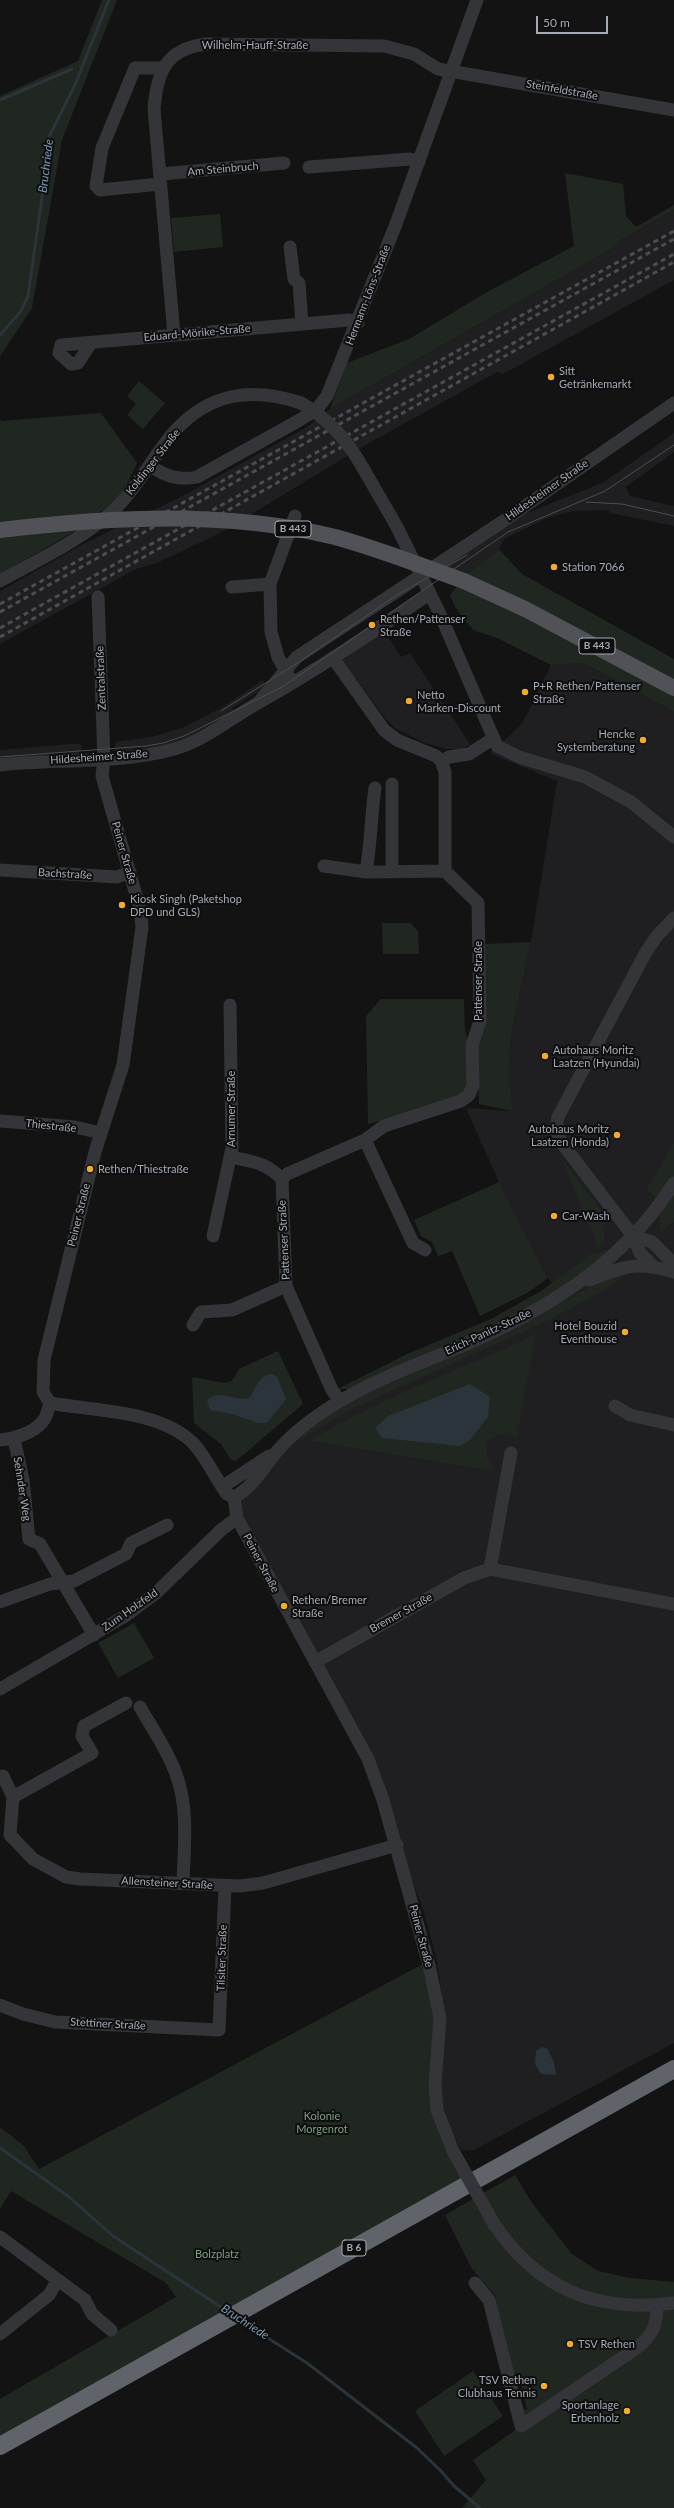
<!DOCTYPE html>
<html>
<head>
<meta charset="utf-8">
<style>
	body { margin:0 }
	#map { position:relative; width:674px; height:2508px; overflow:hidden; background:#131314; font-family:Lato,sans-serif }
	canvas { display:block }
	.scale { position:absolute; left:536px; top:16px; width:72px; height:18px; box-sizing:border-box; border:2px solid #a4aab5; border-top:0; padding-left:5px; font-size:12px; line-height:14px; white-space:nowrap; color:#a4aab5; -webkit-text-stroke:3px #0e0e0f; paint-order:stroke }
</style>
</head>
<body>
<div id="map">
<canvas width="674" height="2508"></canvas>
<div class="scale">50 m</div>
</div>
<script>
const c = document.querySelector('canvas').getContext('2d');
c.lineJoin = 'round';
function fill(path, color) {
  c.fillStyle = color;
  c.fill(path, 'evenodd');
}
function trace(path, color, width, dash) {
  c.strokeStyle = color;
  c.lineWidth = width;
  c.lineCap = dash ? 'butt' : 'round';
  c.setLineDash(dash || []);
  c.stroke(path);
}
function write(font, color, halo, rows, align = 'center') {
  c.font = font + ' Lato,sans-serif';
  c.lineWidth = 4;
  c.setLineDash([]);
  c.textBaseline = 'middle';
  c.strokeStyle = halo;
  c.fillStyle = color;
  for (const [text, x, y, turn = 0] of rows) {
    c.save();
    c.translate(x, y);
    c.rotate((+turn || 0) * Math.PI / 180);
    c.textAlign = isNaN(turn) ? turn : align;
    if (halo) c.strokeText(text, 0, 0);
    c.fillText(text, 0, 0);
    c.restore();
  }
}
const built = new Path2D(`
	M674,210V280L503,374L497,372L362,447L222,532L157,563L136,569L0,644V591L89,541L177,499L307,427L330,409L615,247L619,241Z
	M674,433V452L626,487L630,496L674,506V526L610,513V510L573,511L547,518L504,539L499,549L465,576L443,568L520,516L604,482Z
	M384,631L401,657L410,653L470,744L463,749H446L425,743L395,728L385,718L342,660Z
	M583,663L674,712V1142L646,1189L658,1201L660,1233L674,1222V2043L474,2150L461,2151L442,2109L440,2086L443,2017L441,1989L436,1957L421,1903L397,1845L381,1792L237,1518L242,1500L288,1440L353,1396L559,1299L499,1182L466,1108L511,1111L509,1058L513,1026L531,942L557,781L491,754L492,749L503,742L523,722L551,665Z
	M263,680L267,686L232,708L234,714L185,739L165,746L115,752V742L151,737L184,727L221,708Z
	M69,744H81L82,755L0,761V750Z`);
const green = new Path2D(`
	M102,0H117L62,140L32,308L0,356V96L78,61Z
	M565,173L623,184L626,216L636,227L674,205V210L619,241L615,247L330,409L347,363L409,339L487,292L574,246Z
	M220,214L223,247L174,252L171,218Z
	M139,381L165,403L143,429L127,415L136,404L127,396Z
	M101,413L137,463L121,497L70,534L0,574V418L1,421Z
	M499,549L522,574L674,659V712L583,663L551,665L497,638L473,630L455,607L450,595L465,576Z
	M382,923H410L418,931L419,954H383Z
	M531,942L513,1026L509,1058L512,1111L479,1104L477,1046L484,944Z
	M381,999H464L465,1032L470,1044L471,1086L456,1101L368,1124L366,1016Z
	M674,1142V1222L660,1233L658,1201L646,1189Z
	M560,1156L608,1220L603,1221L605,1243L596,1246V1241Z
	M499,1182L548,1278L527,1293L480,1316L452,1251L438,1256L432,1242L421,1236L414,1220Z
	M608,1250C598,1262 583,1272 571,1281C504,1329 423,1357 349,1389H338L407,1354L491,1319L541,1291L591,1254Z
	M624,1273L621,1278L608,1288L549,1320L345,1412L298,1441C319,1403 459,1356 503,1334C544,1314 581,1288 624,1273Z
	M536,1334L517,1436L498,1435L486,1442L487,1458L496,1471L310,1441C381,1397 461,1370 536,1334Z
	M278,1351L303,1404L236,1461L231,1460L221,1444L194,1423L192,1377L224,1383L232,1381L239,1369Z
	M134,1623L154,1658L118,1678L98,1643Z
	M423,1964L435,2017L431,2084L461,2178L0,2437V2399L176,2297L166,2283L11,2191L0,2209V2127L24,2146L39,2169Z
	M515,2175L532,2203L572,2254L598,2271L630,2278L674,2282V2508H462L486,2480L473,2460L521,2426L516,2407L527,2410L519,2374L507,2373L495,2295L472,2269L445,2215Z
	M473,2371L503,2416L444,2456L415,2411Z`);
const water = new Path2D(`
	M272,1374L277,1377L286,1399L267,1423H258L232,1414L210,1410L207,1400C219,1389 234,1401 249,1398C257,1388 258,1375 272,1374Z
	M470,1384L490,1397L488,1417L469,1441L460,1446L382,1438L375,1428L388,1416Z
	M542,2047L548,2049L554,2063L556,2075L541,2074L535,2064L536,2051Z`);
const stream = new Path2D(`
	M0,100L72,69
	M0,335L21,311L28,296L46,169L48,139L74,87L109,0
	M0,2148L68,2196L113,2236L227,2311
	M238,2319L307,2363L417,2448L441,2471L454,2486L480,2508`);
const minor = new Path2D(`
	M309,167L410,159L419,162
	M161,174L284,163
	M160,184L100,190L96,186L102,148L135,68H162
	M290,247L294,279L299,283L302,324
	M174,335L154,109C157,73 165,49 206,44L384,46L414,54L438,69L674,110
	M91,343L78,363L71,364L59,353L61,345L349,320L358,323
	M150,466C166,476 178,481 197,477L298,421L317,409L327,396L396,224L477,0
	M363,468L397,527L440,614L497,746L519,757L585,777L631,802L674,837
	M0,581C40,559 82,540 115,509C139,486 153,456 174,432C210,392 252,387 301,403
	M232,587L270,584
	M98,597L104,759L102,776L140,909L142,927L123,1065L95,1152L44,1360L43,1392L50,1403C93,1411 160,1410 193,1443C207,1458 215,1478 227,1494L234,1497
	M333,658L384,730L397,740L436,756L441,761L445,772V871L478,903L480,1021L472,1045L473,1085L469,1095L461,1101L384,1126L365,1140L287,1174L282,1179L286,1286L332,1390L340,1401
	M289,677L278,657L271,632L270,584L295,516
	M258,703L297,657L502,522L674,403
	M441,761L449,757L469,754L494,738
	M0,765C56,759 116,764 171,750C205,741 229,719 258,703C317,670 373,632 429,594
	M324,866L366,872L445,871
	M0,870L117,877L130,872
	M366,872C371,843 371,816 375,788
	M392,872V784
	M0,1121L75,1127L101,1133
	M365,1140L413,1243L425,1250
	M230,1157C253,1162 265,1162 282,1179
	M213,1236L232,1148L230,1005
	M633,1236L652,1242L674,1264
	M653,1266L640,1253L633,1236L561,1142L556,1129L558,1117L646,952L657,936L674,918
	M590,1280C624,1266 637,1261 674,1272
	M193,1325L201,1312L232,1310L286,1286
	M615,1406L630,1415L674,1425
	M14,1439L23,1480L29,1539L40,1544L94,1635
	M0,1440C14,1439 34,1433 43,1421C47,1417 48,1409 50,1403
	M222,1487L269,1456
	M234,1497L237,1518L368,1759L383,1800L429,1965L440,2018L435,2084L437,2110L453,2151
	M234,1497C254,1487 264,1466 279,1449C296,1430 318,1414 340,1401C384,1375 433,1359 478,1339C558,1303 626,1258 674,1183
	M490,1569L511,1453
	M0,1602L50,1584L74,1581L126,1554L131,1543L167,1525
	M315,1662L464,1578L490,1569L674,1604
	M0,1689L125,1616L156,1593L221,1530L237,1518
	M140,1707C152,1728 168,1751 176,1774C189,1808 184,1847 183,1883
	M0,1778L3,1776L13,1797L10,1835L33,1859L66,1877L80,1879L240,1886L263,1883L397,1845
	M13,1797L92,1753L82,1736L84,1726L126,1703
	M0,2005L23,2014L55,2022L219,2030L225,1886
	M494,2224C538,2289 596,2313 674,2303
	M0,2237L85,2300L92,2314L111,2330
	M475,2283L489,2300L521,2426L638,2347C653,2334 657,2325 657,2305
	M0,2334L49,2295L57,2281`);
const major = new Path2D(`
	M464,581L525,609L674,688`);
const highway = new Path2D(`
	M0,2446L674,2069`);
const tram = new Path2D(`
	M586,502L622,504L674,516
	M221,711L296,664L397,595L467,555
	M0,757L146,746L163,743L184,736L282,687L508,532L605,491L674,445`);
const rail = new Path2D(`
	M0,604L674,231
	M0,612L674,239
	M0,628L674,254
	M0,637L674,262`);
const minorBridge = new Path2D(`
	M301,403C329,419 347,440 363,468
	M453,2151L494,2224`);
const majorBridge = new Path2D(`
	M0,530C111,517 225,510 335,537C379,549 422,566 464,581`);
const markers = [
	[551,377,4,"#f2ac2d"],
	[554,567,4,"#f2ac2d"],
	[372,625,4,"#f2ac2d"],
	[525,692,4,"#f2ac2d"],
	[409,701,4,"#f2ac2d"],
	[643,740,4,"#f2ac2d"],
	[122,905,4,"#f2ac2d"],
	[545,1056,4,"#f2ac2d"],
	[617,1135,4,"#f2ac2d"],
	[90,1169,4,"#f2ac2d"],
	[554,1216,4,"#f2ac2d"],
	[625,1332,4,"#f2ac2d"],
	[284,1606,4,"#f2ac2d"],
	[570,2344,4,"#f2ac2d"],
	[544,2386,4,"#f2ac2d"],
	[627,2411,4,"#f2ac2d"]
];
const shields = [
	[293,529,36],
	[597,646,36],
	[354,2248,24]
];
const shieldNames = [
	["B 443",293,529],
	["B 443",597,646],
	["B 6",354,2248]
];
const streetNames = [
	["Wilhelm-Hauff-Straße",255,45],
	["Steinfeldstraße",562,90,10],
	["Am Steinbruch",223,169,-5],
	["Hermann-Löns-Straße",368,295,-69],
	["Eduard-Mörike-Straße",197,333,-5],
	["Koldinger Straße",153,462,-52],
	["Hildesheimer Straße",547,490,-35],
	["Zentralstraße",101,678,-92],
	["Hildesheimer Straße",99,757,-4],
	["Peiner Straße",124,853,74],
	["Bachstraße",65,874,3],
	["Pattenser Straße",478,981,-90],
	["Arnumer Straße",231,1109,-90],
	["Thiestraße",51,1126,6],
	["Peiner Straße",79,1215,-76],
	["Pattenser Straße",284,1240,-93],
	["Erich-Panitz-Straße",488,1332,-25],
	["Sehnder Weg",22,1489,81],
	["Peiner Straße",261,1563,62],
	["Zum Holzfeld",130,1610,-35],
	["Bremer Straße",401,1613,-29],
	["Allensteiner Straße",167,1883,3],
	["Peiner Straße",421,1936,75],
	["Tilsiter Straße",222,1958,-88],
	["Stettiner Straße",108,2024,3]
];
const poiNames = [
	["Sitt",559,371],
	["Getränkemarkt",559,384],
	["Station 7066",562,567],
	["Rethen/Pattenser",380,619],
	["Straße",380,632],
	["P+R Rethen/Pattenser",533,686],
	["Straße",533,699],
	["Netto",417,695],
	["Marken-Discount",417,708],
	["Hencke",635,734,"right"],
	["Systemberatung",635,747,"right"],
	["Kiosk Singh (Paketshop",130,899],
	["DPD und GLS)",130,912],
	["Autohaus Moritz",553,1050],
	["Laatzen (Hyundai)",553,1063],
	["Autohaus Moritz",609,1129,"right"],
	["Laatzen (Honda)",609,1142,"right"],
	["Rethen/Thiestraße",98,1169],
	["Car-Wash",562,1216],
	["Hotel Bouzid",617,1326,"right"],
	["Eventhouse",617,1339,"right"],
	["Rethen/Bremer",292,1600],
	["Straße",292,1613],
	["TSV Rethen",578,2344],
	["TSV Rethen",536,2380,"right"],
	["Clubhaus Tennis",536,2393,"right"],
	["Sportanlage",619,2405,"right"],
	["Erbenholz",619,2418,"right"]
];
const parkNames = [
	["Kolonie",322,2116],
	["Morgenrot",322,2129],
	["Bolzplatz",217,2254]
];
const waterNames = [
	["Bruchriede",46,166,-83],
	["Bruchriede",245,2322,33]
];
fill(built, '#1f1f21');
fill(green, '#1f2720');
fill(water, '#2b343a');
trace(stream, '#2b343a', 3);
trace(minor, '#343539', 13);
trace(major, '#505258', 16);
trace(highway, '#60636a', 18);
trace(tram, '#4b4d52', 1);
trace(rail, '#4b4d52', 3, [5, 4]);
trace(minorBridge, '#343539', 13);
trace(majorBridge, '#505258', 16);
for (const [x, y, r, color] of markers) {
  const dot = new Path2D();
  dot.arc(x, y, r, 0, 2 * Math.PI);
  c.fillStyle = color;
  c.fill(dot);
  trace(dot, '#0e0e0f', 1.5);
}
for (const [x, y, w] of shields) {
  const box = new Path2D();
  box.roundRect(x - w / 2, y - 8, w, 16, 3);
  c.fillStyle = '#0e0e0f';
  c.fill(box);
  trace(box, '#a4aab5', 1);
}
write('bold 10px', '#a4aab5', null, shieldNames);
write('11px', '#a4aab5', '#0e0e0f', streetNames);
write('11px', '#a4aab5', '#0e0e0f', poiNames, 'left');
write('11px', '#7ba07d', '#0e0e0f', parkNames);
write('italic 12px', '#7b98b1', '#0e0e0f', waterNames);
</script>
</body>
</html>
